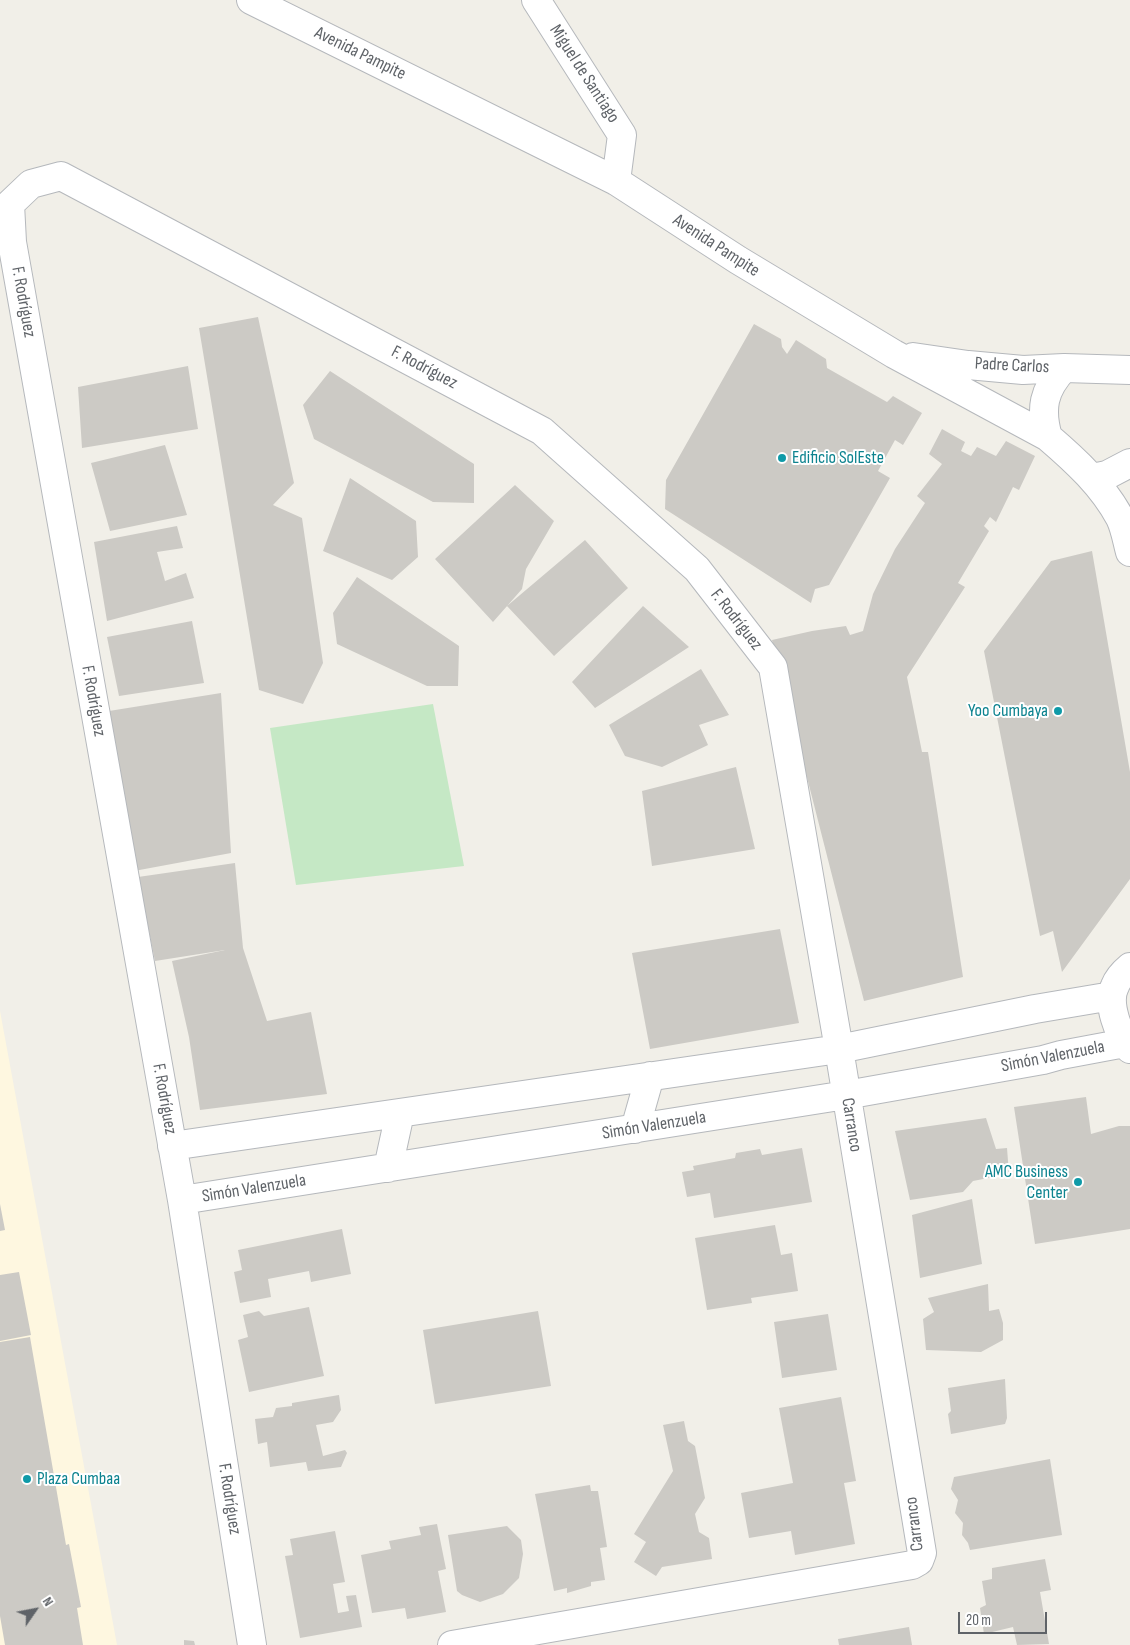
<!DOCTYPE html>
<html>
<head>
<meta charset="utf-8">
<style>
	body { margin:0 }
	#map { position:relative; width:1130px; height:1645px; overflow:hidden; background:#f1efe8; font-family:"Sofia Sans Condensed",sans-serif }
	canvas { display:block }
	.north { position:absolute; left:10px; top:1585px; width:50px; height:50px; -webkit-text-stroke:4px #fff; paint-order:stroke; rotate:57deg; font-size:14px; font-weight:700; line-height:20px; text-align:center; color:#5f6368 }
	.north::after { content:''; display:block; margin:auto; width:18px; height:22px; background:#5f6368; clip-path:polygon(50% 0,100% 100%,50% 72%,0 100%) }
	.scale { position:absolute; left:958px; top:1612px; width:89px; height:22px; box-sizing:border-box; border:2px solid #5f6368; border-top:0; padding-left:6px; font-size:15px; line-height:18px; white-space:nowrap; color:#5f6368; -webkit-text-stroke:4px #fff; paint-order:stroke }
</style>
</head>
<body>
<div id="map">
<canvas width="1130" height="1645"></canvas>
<div class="north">N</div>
<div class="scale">20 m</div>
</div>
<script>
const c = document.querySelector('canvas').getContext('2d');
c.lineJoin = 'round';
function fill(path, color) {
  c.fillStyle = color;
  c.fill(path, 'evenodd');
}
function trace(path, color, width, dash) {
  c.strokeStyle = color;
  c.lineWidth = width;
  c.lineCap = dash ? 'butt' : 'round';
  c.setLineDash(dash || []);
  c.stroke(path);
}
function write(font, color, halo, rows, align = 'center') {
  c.font = font + ' "Sofia Sans Condensed",sans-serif';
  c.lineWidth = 4;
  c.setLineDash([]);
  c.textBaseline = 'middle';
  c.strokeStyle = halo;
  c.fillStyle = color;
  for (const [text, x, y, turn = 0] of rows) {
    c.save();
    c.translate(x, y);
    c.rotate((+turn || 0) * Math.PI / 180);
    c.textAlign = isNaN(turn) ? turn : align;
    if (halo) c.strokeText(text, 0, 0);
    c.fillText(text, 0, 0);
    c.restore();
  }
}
const commercial = new Path2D(`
	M0,1011L117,1645H0Z`);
const green = new Path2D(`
	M433,704L464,866L296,885L270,728Z`);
const building = new Path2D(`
	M258,317L294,483L273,505L302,518L323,663L303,704L259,690L199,328Z
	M754,324L781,339L782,347L787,354L796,340L826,359L827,368L887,402L893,396L922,413L903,445L895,440L878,471L890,478L829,585L815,589L811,603L665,509L666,480Z
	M188,366L198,429L82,448L78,387Z
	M330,371L474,464V503L433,502L314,439L303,405Z
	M942,429L965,442L961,451L971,456L977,447L996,456L1006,441L1035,456L1019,490L1013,487L996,522L990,517L984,526L989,531L958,583L965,587L907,677L922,752H928L963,977L864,1001L772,640L812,631L846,626L850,635L863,631L873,594L895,549L925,503L917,496L942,464L929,454Z
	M165,445L187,515L110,531L91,463Z
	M350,478L416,521L418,557L392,580L323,551Z
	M515,485L554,521L526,569L522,589L493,622L435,559Z
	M177,526L183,548L157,552L165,581L186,573L194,598L107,621L94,542Z
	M585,540L628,588L554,656L507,606Z
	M1092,551L1130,772V879L1062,972L1053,931L1040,936L984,651L1051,561Z
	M357,577L459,646L458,686H427L337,644L333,613Z
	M643,606L689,647L595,708L572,682Z
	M192,621L204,683L119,696L107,637Z
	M701,669L729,715L699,725L708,745L662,767L625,756L609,725Z
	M221,693L231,853L134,871L109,711Z
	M736,767L755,849L652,866L642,791Z
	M235,863L243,948L267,1021L311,1012L327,1094L200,1110L189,1037L172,961L225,950L155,961L138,877Z
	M780,929L799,1023L650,1049L632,953Z
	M1086,1097L1091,1134L1119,1126H1130V1229L1035,1244L1014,1107Z
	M986,1118L996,1149L1007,1148L1009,1174L973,1181L963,1192L910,1200L895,1131Z
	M802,1148L812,1202L714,1218L710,1193L687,1197L682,1172L694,1170L693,1166L735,1158L736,1153L760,1149L762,1155Z
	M972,1199L982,1264L920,1278L912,1215Z
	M0,1204L5,1230L0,1231Z
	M775,1225L781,1255L792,1253L798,1291L751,1298L752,1303L707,1310L695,1238Z
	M342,1229L351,1274L311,1282L309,1271L268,1279L271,1297L240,1303L234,1272L242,1270L238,1250Z
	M19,1272L31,1335L0,1341V1275Z
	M988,1284L989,1311L999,1309L1003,1323V1340L981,1352L926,1350L923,1319L934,1312L928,1298Z
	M309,1307L324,1376L249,1392L238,1340L248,1337L243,1315L259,1311L264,1316Z
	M538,1311L551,1386L435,1404L423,1330Z
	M828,1314L837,1370L782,1378L774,1322Z
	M30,1337L66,1545L69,1544L81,1607L77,1608L83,1645H5L0,1616V1342Z
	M1005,1379L1007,1418L1005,1424L951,1434L948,1414L951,1411L948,1388Z
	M339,1395L341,1410L333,1422L316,1425L323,1456L345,1450L347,1453L341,1467L308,1471L306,1462L270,1467L267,1442L258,1444L255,1419L273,1417L276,1408L292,1406V1403Z
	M841,1397L856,1481L844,1483L855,1544L795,1555L791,1531L749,1538L741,1493L793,1483L779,1408Z
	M684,1421L688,1441L695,1446L705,1498L695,1514L699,1532L709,1538L712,1559L662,1567L656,1576L634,1562L646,1542L634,1534L673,1471L663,1425Z
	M1050,1459L1062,1535L970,1550L968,1543L962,1535L963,1523L955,1513L958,1500L951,1489L954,1477Z
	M590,1485L591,1491H598L607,1547L600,1548L605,1580L591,1582V1586L567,1593V1588L554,1591L535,1494Z
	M437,1524L446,1569L438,1571L446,1612L407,1619L405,1608L372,1613L361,1555L391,1549L389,1541L421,1535L419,1527Z
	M507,1526L521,1540L523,1554L519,1578L503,1594L480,1602L462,1595L457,1591L448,1535Z
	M335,1531L345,1582L333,1584L338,1613L349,1611L346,1596L356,1595L362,1627L300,1638L285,1556L293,1555L290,1539Z
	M1045,1559L1051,1590L1040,1592L1049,1644L1017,1645L1013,1627L984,1634L980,1608L986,1605L982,1581L992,1579V1568Z
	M909,1627L912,1645H839L838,1639Z
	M184,1640L194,1641L195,1645H184Z`);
const minor = new Path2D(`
	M251,0L616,181L738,260L894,354L1048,437C1076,461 1103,486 1120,518C1125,528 1127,541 1130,552
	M536,0L622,135L616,181
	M913,357L968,365L1023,370L1064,368L1130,370
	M1048,437C1040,409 1043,390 1064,368
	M1092,478L1107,475L1130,463
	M1130,967C1124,972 1118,978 1115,986C1106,1003 1119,1035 1130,1049
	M635,1129L650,1076
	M172,1146L839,1049L1035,1009L1112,996
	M388,1168L400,1113
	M182,1200L846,1095L1043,1060L1061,1055L1125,1043
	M252,1645L182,1200L12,242L10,204L31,184L61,176L542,431L697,569L773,667L839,1049L922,1553L919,1561L912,1565L452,1645`);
const markers = [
	[782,458,5,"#0f9aa8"],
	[1058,711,5,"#0f9aa8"],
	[1078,1182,5,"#0f9aa8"],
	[27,1479,5,"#0f9aa8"]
];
const streetNames = [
	["Avenida Pampite",360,54,26],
	["Miguel de Santiago",584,74,57],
	["Avenida Pampite",716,246,33],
	["F. Rodríguez",23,302,80],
	["Padre Carlos",1012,366,3],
	["F. Rodríguez",424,368,28],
	["F. Rodríguez",736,620,52],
	["F. Rodríguez",93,701,80],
	["Simón Valenzuela",1053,1057,-11],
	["F. Rodríguez",164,1099,80],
	["Carranco",851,1125,81],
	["Simón Valenzuela",654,1126,-9],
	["Simón Valenzuela",254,1189,-9],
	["F. Rodríguez",229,1499,81],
	["Carranco",915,1524,-97]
];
const cultureNames = [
	["Edificio SolEste",792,458],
	["Yoo Cumbaya",1048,711,"right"],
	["AMC Business",1068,1172,"right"],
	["Center",1068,1193,"right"],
	["Plaza Cumbaa",37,1479]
];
fill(commercial, '#fef7e0');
fill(green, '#c5e8c5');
fill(building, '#cccac5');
trace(minor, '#b5b8bc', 30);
trace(minor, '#fff', 28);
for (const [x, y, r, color] of markers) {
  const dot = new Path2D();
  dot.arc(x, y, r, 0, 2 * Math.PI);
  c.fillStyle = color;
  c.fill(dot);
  trace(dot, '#fff', 2);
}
write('18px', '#5f6368', '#fff', streetNames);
write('18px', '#0d838f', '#fff', cultureNames, 'left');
</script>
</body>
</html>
